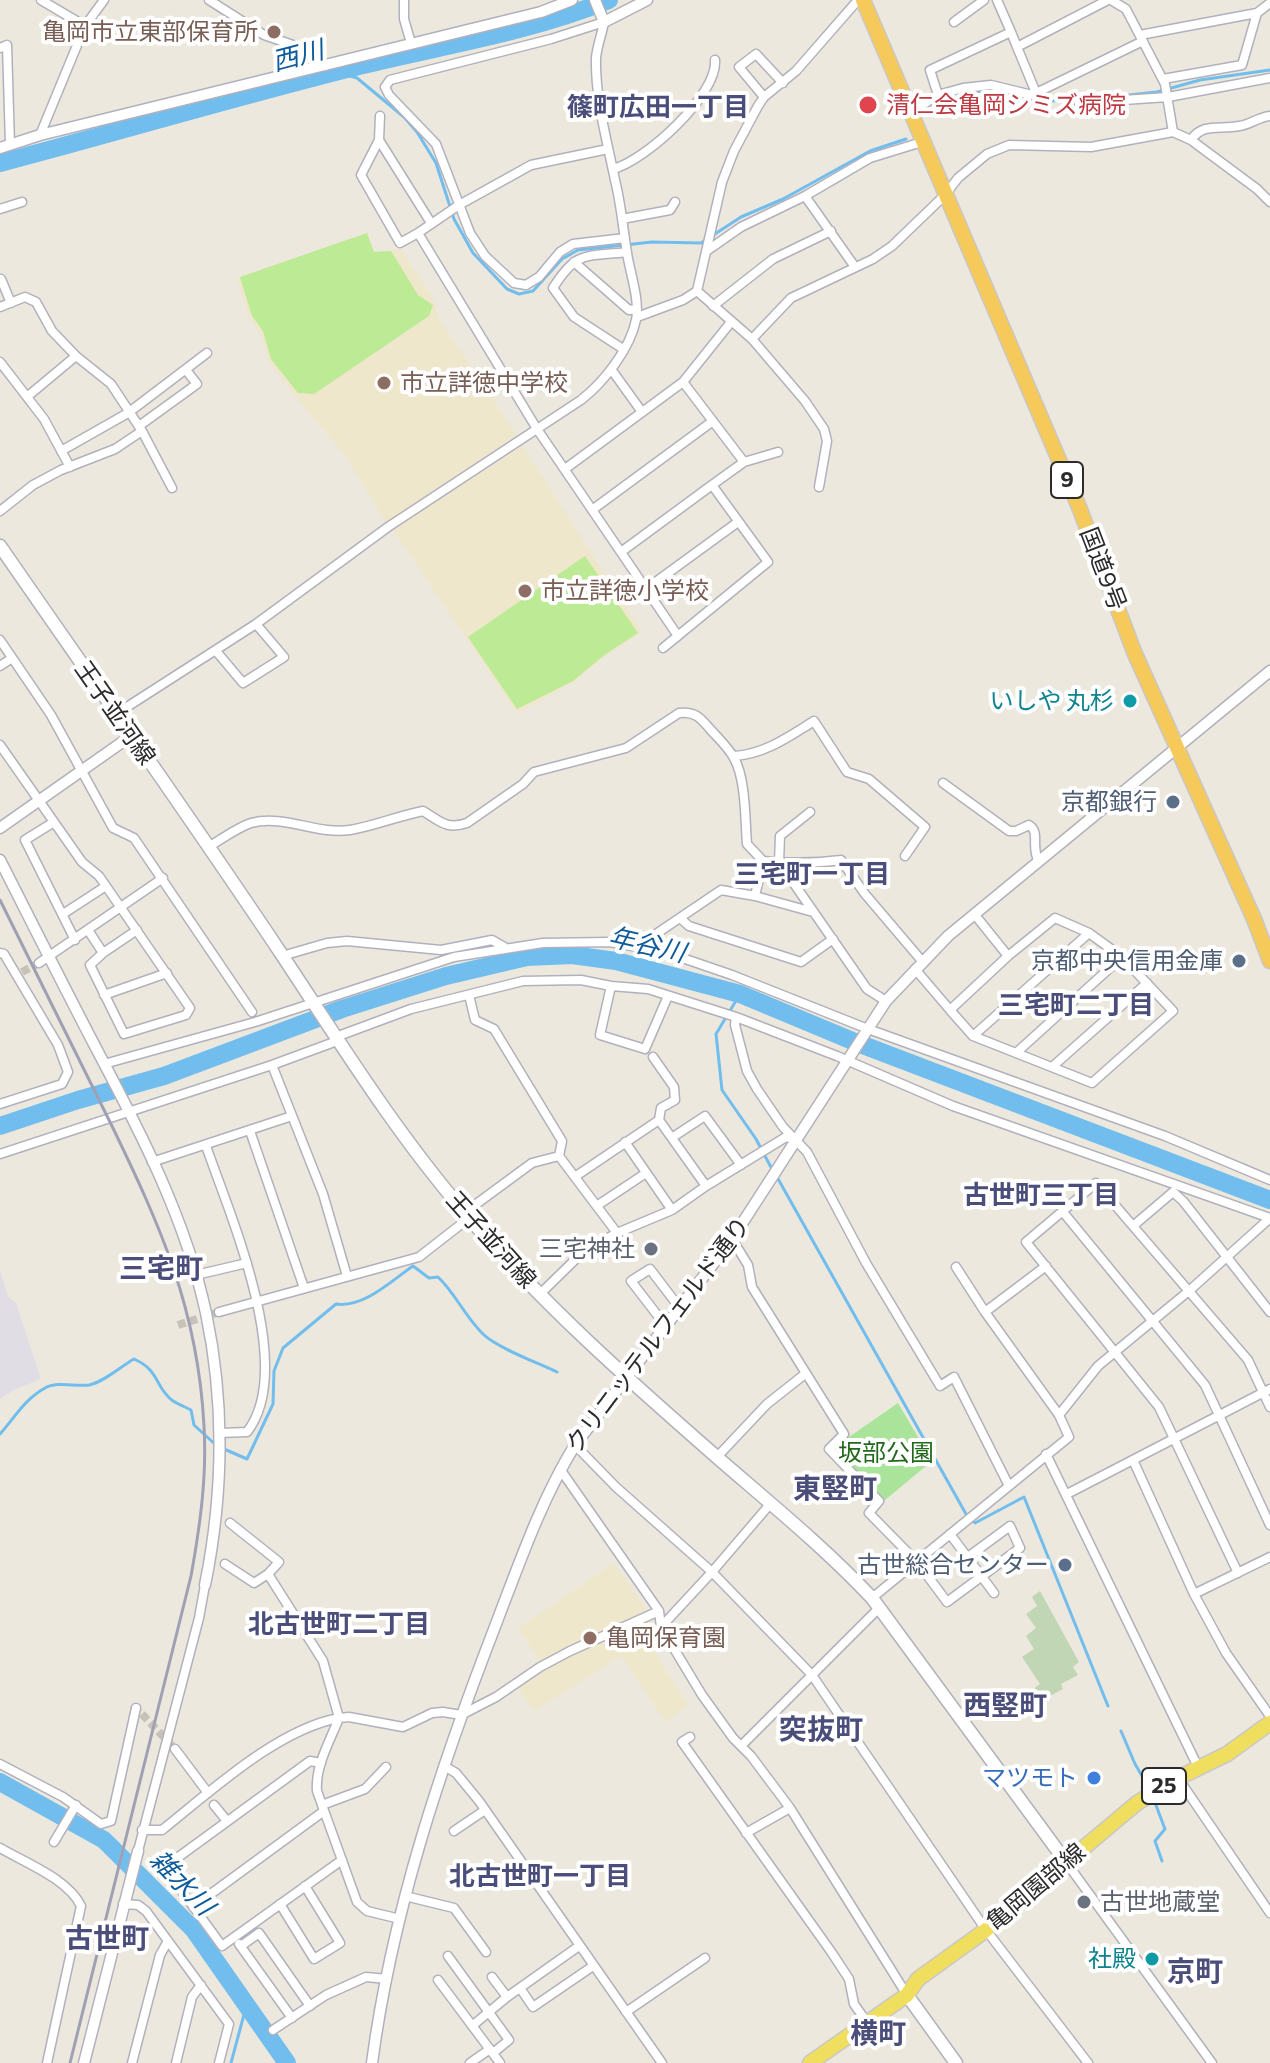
<!DOCTYPE html>
<html>
<head>
<meta charset="utf-8">
<style>
	body { margin:0 }
	canvas { display:block; background:#ede8dd }
</style>
</head>
<body>
<canvas width="1270" height="2063"></canvas>
<script>
const c = document.querySelector('canvas').getContext('2d');
c.lineJoin = 'round';
function fill(path, color) {
  c.fillStyle = color;
  c.fill(path, 'evenodd');
}
function trace(path, color, width, dash) {
  c.strokeStyle = color;
  c.lineWidth = width;
  c.lineCap = dash ? 'butt' : 'round';
  c.setLineDash(dash || []);
  c.stroke(path);
}
function write(font, color, halo, rows, align = 'center') {
  c.font = font + ' Commissioner,"Noto Sans JP",sans-serif';
  c.lineWidth = 8;
  c.setLineDash([]);
  c.textBaseline = 'middle';
  c.strokeStyle = halo;
  c.fillStyle = color;
  for (const [text, x, y, turn = 0] of rows) {
    c.save();
    c.translate(x, y);
    c.rotate((+turn || 0) * Math.PI / 180);
    c.textAlign = isNaN(turn) ? turn : align;
    if (halo) c.strokeText(text, 0, 0);
    c.fillText(text, 0, 0);
    c.restore();
  }
}
const industrial = new Path2D(`
	M0,1270L8,1296L16,1303L41,1379L14,1390L0,1399Z`);
const education = new Path2D(`
	M367,233L374,252L391,251L400,247L436,303L437,315L517,435L386,523L345,455L302,405L269,362L262,337L249,318L237,278Z
	M523,446L642,632L604,657L572,684L517,713L392,529Z
	M614,1563L661,1630L650,1646L689,1705L666,1722L621,1656L534,1711L514,1683L541,1662L518,1628Z`);
const green = new Path2D(`
	M898,1403L932,1461L885,1500L837,1452L836,1446Z`);
const cemetery = new Path2D(`
	M1040,1591L1079,1662L1073,1667L1078,1675L1061,1684L1063,1689L1050,1696L1051,1700L1038,1708L1028,1693L1040,1684L1022,1657L1034,1649L1026,1636L1036,1628L1026,1614L1037,1606L1032,1597Z`);
const pitch = new Path2D(`
	M367,233L374,252L391,251L418,295L433,305L429,316L314,394L298,393L271,359L263,331L252,316L240,277Z
	M585,556L638,633L603,656L573,681L517,709L468,637Z`);
const stream = new Path2D(`
	M337,72L357,78L404,117L417,132L436,163L454,219L473,253L507,289L519,294L533,291L562,259L578,250L652,242L701,243L741,217L783,199L870,151L906,139
	M1101,98L1157,92L1200,80L1270,70
	M924,115L931,109L961,95L978,91L1025,102L1077,100
	M740,994L716,1034L722,1090L756,1139L773,1171
	M777,1177L966,1514L975,1523L1024,1497L1108,1706
	M0,1434C15,1417 25,1399 45,1388C57,1381 76,1387 89,1385C104,1382 120,1367 134,1359C161,1371 154,1387 173,1401C178,1404 185,1407 191,1410L194,1425L217,1446
	M224,1449L247,1459L273,1404L274,1371L283,1348L336,1304C364,1308 391,1281 413,1266L429,1278L438,1277C456,1294 465,1317 484,1335C498,1348 538,1363 557,1372
	M1121,1731L1135,1764L1149,1788
	M1154,1800L1165,1829L1155,1841L1162,1861
	M231,2063L246,2007`);
const river = new Path2D(`
	M0,163C121,131 242,95 363,65C446,45 530,32 609,0
	M0,1126L78,1100L164,1076L342,1009L446,976L527,957L572,955L616,961L740,994L855,1042L1270,1200
	M0,1782L104,1840L194,1930L287,2063`);
const minorTunnel = new Path2D(`
	M22,972L39,963
	M178,1325L219,1312
	M142,1714L175,1749`);
const minor = new Path2D(`
	M41,0L85,26
	M209,0L264,35L293,45L325,66
	M404,0V19L411,43
	M997,0L1011,32
	M1111,0L1126,9L1165,84L1173,132
	M954,22L984,0
	M1140,35L1257,13L1270,3
	M1017,47L1036,93
	M0,48L7,45L10,145
	M1163,79L1242,65L1257,13
	M938,95L963,88L991,85L1032,95L1143,41
	M764,97L739,67L756,54L783,83
	M1079,103L1168,97L1270,78
	M910,113L938,95L930,70L1011,32L1017,47L1108,0
	M380,116L379,140L361,175L400,243L418,233
	M40,135L85,26L104,0
	M379,140L431,223
	M1191,140C1203,122 1220,130 1239,126C1250,125 1258,117 1270,116
	M608,149L531,165L459,205L418,233L537,429L678,636
	M613,169C645,161 718,95 715,60
	M805,196L855,267
	M0,209L22,202
	M622,219L670,210L675,202
	M708,250L741,227L805,196L870,158L922,142
	M574,262L629,310L636,309
	M1,279L11,303
	M697,291L752,339L805,401L824,429L827,441L819,487
	M713,306L773,259L831,231
	M0,307L25,297L36,302L52,331L76,356L111,384L142,431L172,488
	M637,317L683,300L697,291L722,182L734,151L758,106L764,97L796,71L858,0
	M752,339L791,298L873,259L892,246L945,195L958,178L987,154L1009,145L1091,147L1173,132L1191,140L1257,189L1270,202
	M623,349L574,317L553,288C577,250 585,257 627,252
	M0,362L44,419L70,467
	M611,369L642,412
	M28,396L76,356
	M139,426L197,384L186,370
	M61,451L128,413L207,353
	M744,462L778,452
	M565,469L683,382
	M592,510L713,421
	M0,511L33,485L61,470L115,449L142,431
	M621,552L712,485
	M646,589L738,522
	M0,640L51,715L113,828L134,838L252,1012
	M663,648L768,562L712,485L744,462L683,382L731,322
	M216,651L243,683L284,657L256,624
	M0,666L12,658
	M116,714L256,624L388,527L581,400C604,382 630,349 636,320C640,300 630,273 627,253C623,228 621,204 615,180C607,141 595,98 596,58C597,46 602,34 604,22L551,39L390,80L385,87L389,95L436,144L470,233L485,256L514,283L526,285L539,277L560,252L573,244L625,238
	M0,745L82,862L99,876L190,1008L186,1015L124,1034L90,965L103,953
	M734,756C765,754 788,737 814,721L847,772L869,779L925,827L905,856
	M943,783L1009,831H1016L1029,825C1041,833 1030,846 1039,862
	M810,812L780,836L779,862L867,989L886,1001
	M54,822L25,840L75,940
	M208,847C221,840 236,828 251,823C284,814 317,835 350,830C374,826 398,816 423,811C440,821 446,830 467,823L523,784L534,772L626,748L679,713C694,711 700,717 710,729C718,738 728,747 734,758C746,779 745,820 747,844L763,861C787,863 818,863 841,860L865,894L922,961
	M755,896L763,861
	M63,914L106,886
	M975,915L1008,956
	M680,918L689,926L801,962L833,939
	M1055,918L1089,933L1122,957L1173,1011L1092,1083L973,1036L950,1010L1008,956Z
	M88,930L103,953L137,930
	M653,936L721,890L755,896L813,912
	M0,953L4,954L58,1045L68,1072L62,1084L0,1104
	M282,956L327,943L347,941L441,950L492,940L506,948
	M39,963L163,878
	M915,969L950,1010
	M611,986L600,1035L645,1049L668,996
	M104,995L167,973
	M469,995L475,1020L494,1029L562,1141L559,1156L617,1233
	M736,1017L735,1025L747,1071L757,1089L783,1127L807,1152L866,1263L940,1386L954,1377L1008,1484
	M973,1036L1089,933
	M1016,1053L1122,957
	M653,1057L674,1087L675,1100L661,1108L659,1120
	M104,1064L255,1022L454,957L543,943L609,942L662,951L732,975L868,1029L1165,1136L1270,1180
	M272,1065L323,1194L347,1276
	M1052,1067L1147,983
	M250,1131L304,1288
	M673,1137L705,1116L741,1165
	M625,1142L672,1210
	M206,1146C230,1215 297,1368 247,1432L219,1433
	M0,1154L272,1065L337,1041L341,1035L411,1009L523,981L581,980L611,986L648,989L736,1017L837,1056L953,1106L1270,1218
	M152,1162L292,1116
	M576,1176L659,1120L706,1186
	M598,1205L646,1173
	M1063,1212L1205,1385L1270,1525
	M464,1213L532,1163L559,1156
	M1133,1226L1173,1192L1183,1201L1270,1312
	M732,1239L748,1265L752,1287L844,1434L829,1449L879,1501L869,1513L918,1563L947,1602L1020,1548L1010,1526L968,1557
	M196,1275L247,1263
	M540,1294L583,1252L617,1233L672,1210L706,1186L786,1137L795,1139
	M219,1312L419,1257L469,1218
	M985,1312L1046,1266
	M665,1325L631,1281L650,1269L679,1307
	M1059,1415L1098,1366L1190,1290L1270,1218
	M575,1445L616,1487L712,1572L812,1675L986,1930L1088,2063
	M1046,1454L1199,1769
	M717,1457L767,1404L805,1374
	M1133,1460L1194,1594L1226,1653L1270,1716
	M560,1469L659,1611L661,1627L702,1695L733,1738L751,1756L790,1808L907,1995
	M1067,1494L1270,1389
	M950,1534L994,1593
	M225,1564L254,1583L268,1574L279,1562L230,1523
	M1238,1573L1159,1407L1026,1242L1096,1183L1248,1360L1270,1407
	M1194,1594L1270,1557
	M872,1598L1069,1437L1059,1415L985,1312L956,1267
	M661,1627L712,1572L771,1503
	M690,1737L682,1742L832,1953L849,1979L854,2004L868,2024
	M741,1746L879,1608
	M175,1749L208,1793
	M321,1763L310,1761L162,1869L179,1887L222,1946L342,1860
	M0,1764L63,1797L101,1824L111,1821L136,1708
	M444,1766L456,1773L479,1801L662,2063
	M1178,1778L1270,1913
	M214,1805L227,1821
	M322,1805L365,1789L386,1767
	M142,1830H162C211,1791 278,1729 339,1718L323,1661L268,1574
	M454,1831L485,1810
	M746,1833L790,1808
	M54,1842L76,1805
	M0,1848C26,1863 68,1879 81,1906L47,2063
	M138,1851L199,1618L205,1585
	M1066,1862L1212,2063
	M405,1896L454,1908L486,1952
	M123,1904L138,1905L146,1911L229,2024L219,2063
	M280,1904L314,1959L340,1943L305,1886
	M193,1907L324,1811
	M400,1919L367,1911L357,1902L317,1791C315,1766 330,1741 339,1718L349,1717L403,1727L432,1713L443,1712L461,1715L496,1697L540,1667L570,1651L659,1611
	M239,1944L292,2018
	M241,1946L259,1933L310,2006
	M448,1956L509,2040L493,2053
	M492,1977L507,1997
	M438,1980L500,2063
	M520,1988L533,2007L593,1966
	M626,2012L705,1958
	M472,2026L507,1997L579,1946
	M273,2030L326,1995L366,1977L387,1979
	M132,2063L160,1955L168,1941
	M176,2063L192,1997L201,1985
	M470,2063L490,2049`);
const tertiary = new Path2D(`
	M595,0L604,22L647,0
	M0,148L40,135L541,12L572,0
	M0,828L131,736
	M0,860C32,923 64,987 97,1050C141,1133 186,1220 206,1313C225,1403 223,1496 205,1585
	M84,2063L138,1851
	M372,2063C392,1912 441,1766 496,1624C519,1564 541,1500 575,1445L732,1239L886,1001L948,936L1270,671`);
const secondary = new Path2D(`
	M0,546C94,682 190,817 282,955C341,1044 396,1133 466,1214C540,1302 632,1383 719,1459C771,1504 825,1548 872,1598L1066,1862
	M907,1995L956,2063`);
const primary = new Path2D(`
	M810,2063L907,1995L918,1979L986,1930L1137,1803L1178,1778L1227,1754L1270,1723`);
const trunk = new Path2D(`
	M863,0L1079,507L1135,654L1254,919L1270,961`);
const rail = new Path2D(`
	M0,900C37,974 73,1048 110,1122C160,1225 198,1309 204,1426C207,1477 200,1526 191,1576L70,2063`);
const markers = [
	[274,32,8,"#8d6e63"],
	[868,105,10,"#e0444e"],
	[384,383,8,"#8d6e63"],
	[525,591,8,"#8d6e63"],
	[1130,701,8,"#0f9aa8"],
	[1173,802,8,"#5c6f8a"],
	[1239,961,8,"#5c6f8a"],
	[651,1249,8,"#6b7280"],
	[1065,1565,8,"#5c6f8a"],
	[590,1638,8,"#8d6e63"],
	[1094,1778,8,"#3f7fe0"],
	[1084,1902,8,"#6b7280"],
	[1152,1959,8,"#0f9aa8"]
];
const shields = [
	[1067,480,32],
	[1164,1786,44]
];
const shieldNames = [
	["9",1067,480],
	["25",1164,1786]
];
const educationNames = [
	["亀岡市立東部保育所",258,32,"right"],
	["市立詳徳中学校",400,383],
	["市立詳徳小学校",541,591],
	["亀岡保育園",606,1638]
];
const healthNames = [
	["清仁会亀岡シミズ病院",886,105]
];
const streetNames = [
	["国道9号",1103,569,69],
	["王子並河線",115,713,55],
	["王子並河線",491,1240,48],
	["クリニッテルフェルド通り",658,1335,-53],
	["亀岡園部線",1036,1887,-40]
];
const cultureNames = [
	["いしや 丸杉",1114,701],
	["社殿",1136,1959]
];
const serviceNames = [
	["京都銀行",1157,802],
	["京都中央信用金庫",1223,961],
	["古世総合センター",1049,1565]
];
const worshipNames = [
	["三宅神社",635,1249],
	["古世地蔵堂",1100,1902,"left"]
];
const parkNames = [
	["坂部公園",886,1453]
];
const shopNames = [
	["マツモト",1078,1778]
];
const waterNames = [
	["西川",298,56,-15],
	["年谷川",647,945,13],
	["雑水川",182,1883,46]
];
const neighbourhoodNames = [
	["篠町広田一丁目",658,107],
	["三宅町一丁目",812,874],
	["三宅町二丁目",1076,1005],
	["古世町三丁目",1041,1195],
	["北古世町二丁目",339,1624],
	["北古世町一丁目",540,1876]
];
const quarterNames = [
	["三宅町",161,1269],
	["東竪町",835,1489],
	["西竪町",1005,1706],
	["突抜町",821,1730],
	["古世町",107,1939],
	["京町",1195,1972],
	["横町",878,2034]
];
fill(industrial, '#e1dde5');
fill(education, '#eee7cc');
fill(green, '#aae39a');
fill(cemetery, '#c1d6b4');
fill(pitch, '#bcea95');
trace(stream, '#71beee', 3);
trace(river, '#71beee', 18);
trace(minorTunnel, '#c6c2b9', 8, [8, 4]);
trace(minor, '#b1b1be', 11);
trace(tertiary, '#b1b1be', 13);
trace(secondary, '#b1b1be', 15);
trace(primary, '#c8c8c8', 17);
trace(trunk, '#c8c8c8', 17);
trace(minor, '#fff', 8);
trace(tertiary, '#fff', 10);
trace(secondary, '#fff', 12);
trace(primary, '#f0df5f', 14);
trace(trunk, '#f6c95b', 14);
trace(rail, '#a0a0b5', 3);
for (const [x, y, r, color] of markers) {
  const dot = new Path2D();
  dot.arc(x, y, r, 0, 2 * Math.PI);
  c.fillStyle = color;
  c.fill(dot);
  trace(dot, '#fff', 3);
}
for (const [x, y, w] of shields) {
  const box = new Path2D();
  box.roundRect(x - w / 2, y - 18, w, 36, 6);
  c.fillStyle = '#fff';
  c.fill(box);
  trace(box, '#2b2b2b', 2);
}
write('bold 22px', '#2b2b2b', null, shieldNames);
write('24px', '#785e54', '#fff', educationNames, 'left');
write('24px', '#be3a42', '#fff', healthNames, 'left');
write('24px', '#2b2b2b', '#fff', streetNames);
write('24px', '#0d838f', '#fff', cultureNames, 'right');
write('24px', '#4e5e75', '#fff', serviceNames, 'right');
write('24px', '#5b616d', '#fff', worshipNames, 'right');
write('24px', '#21681b', '#fff', parkNames);
write('24px', '#366cbe', '#fff', shopNames, 'right');
write('italic 26px', '#0e5a9b', '#fff', waterNames);
write('bold 26px', '#4b4e7b', '#fff', neighbourhoodNames);
write('bold 28px', '#4b4e7b', '#fff', quarterNames);
</script>
</body>
</html>
